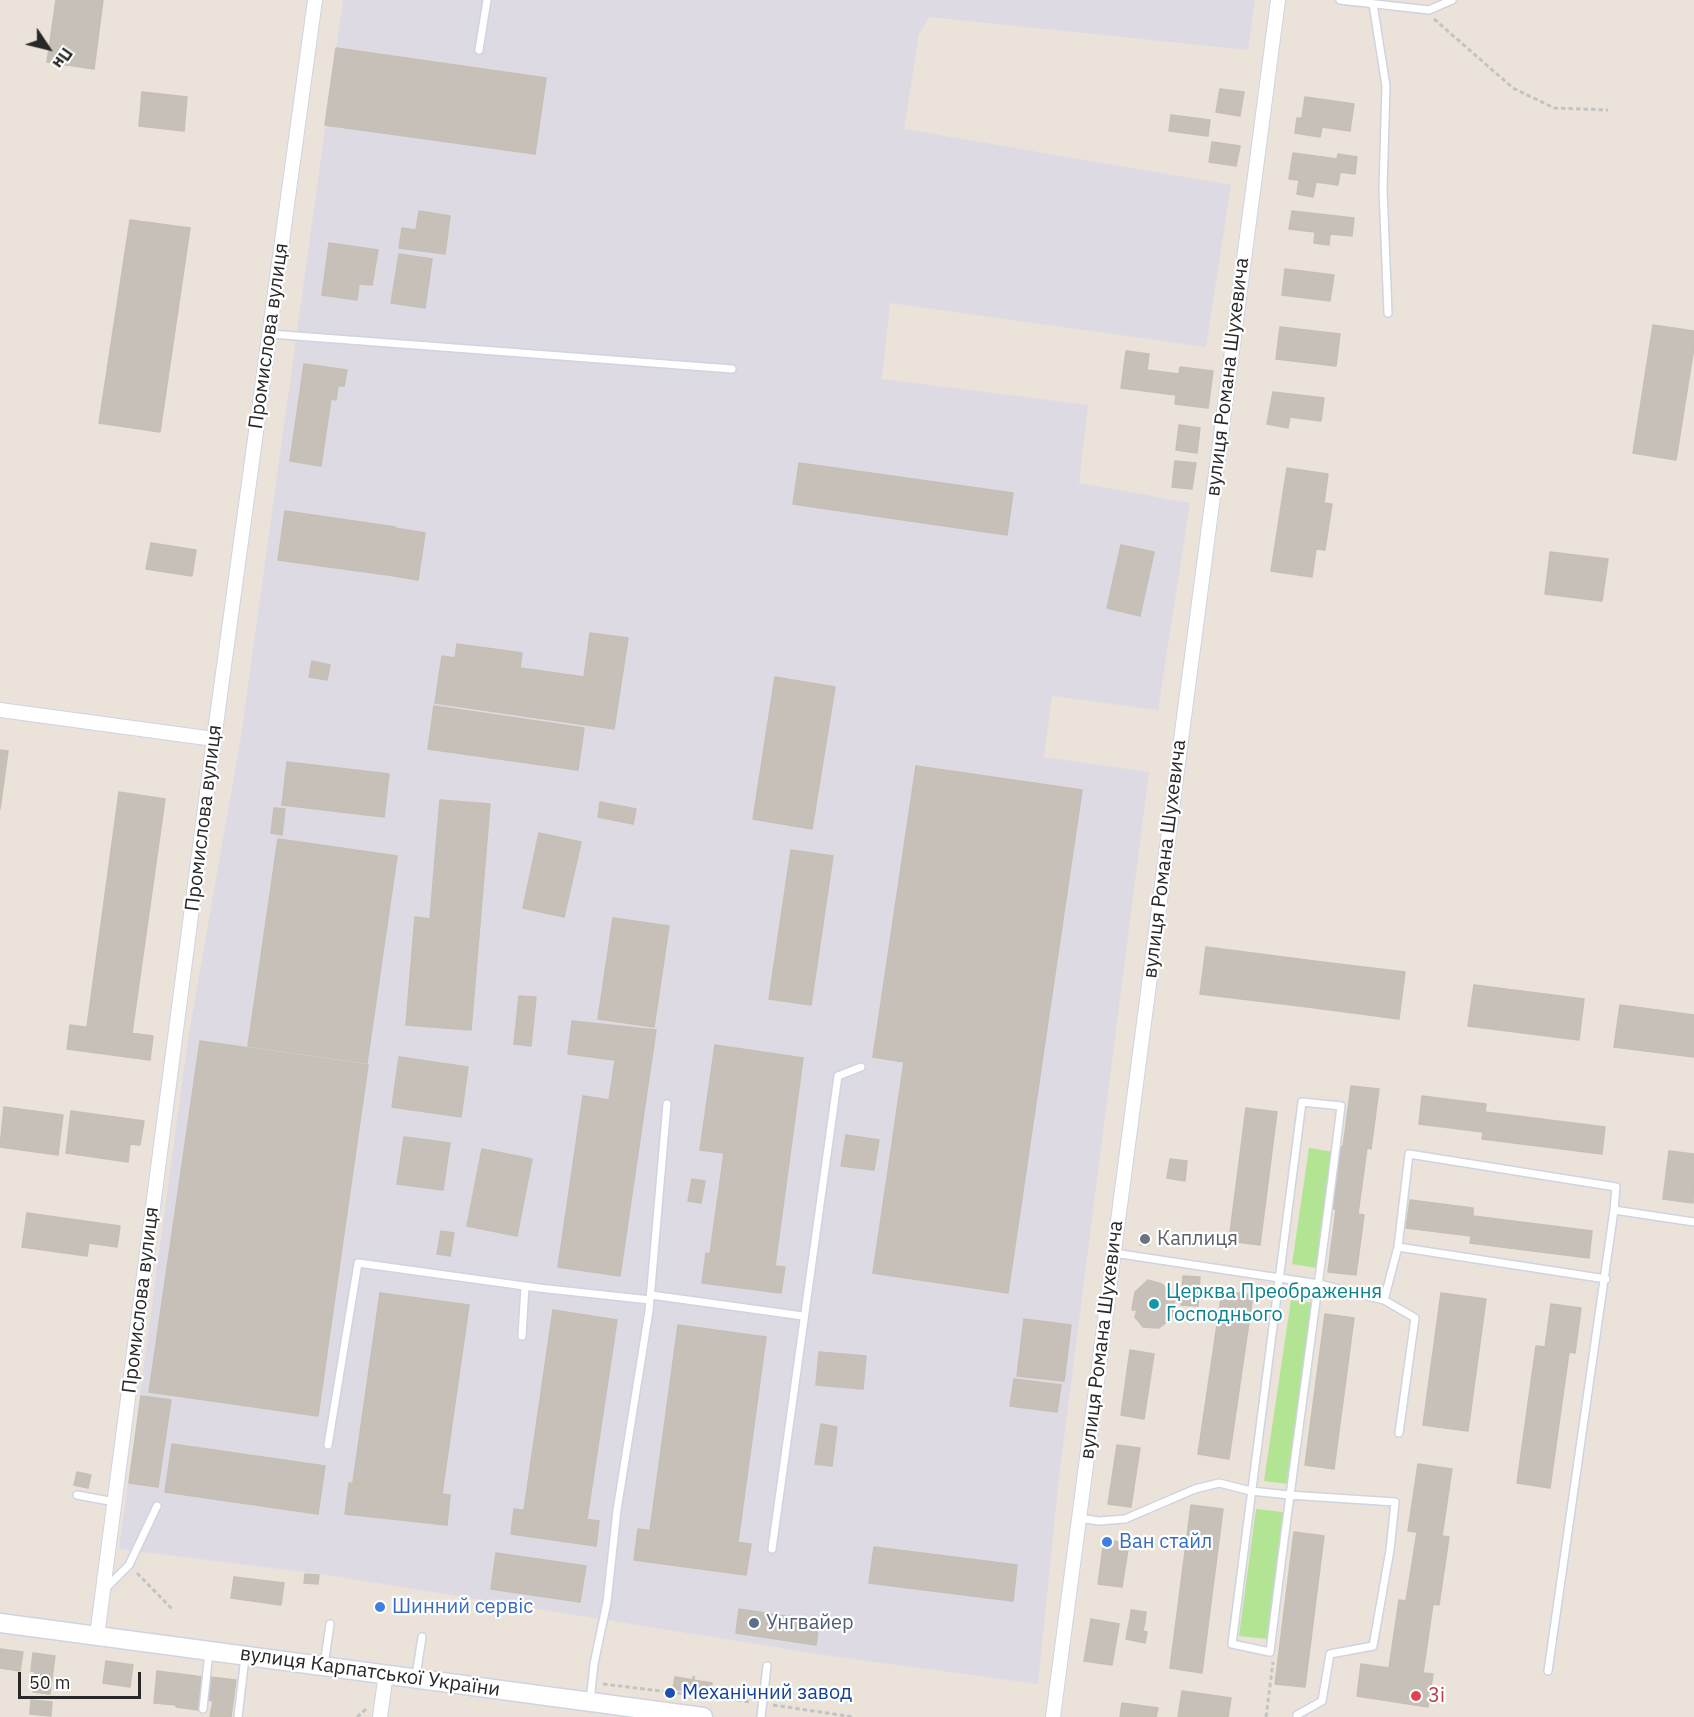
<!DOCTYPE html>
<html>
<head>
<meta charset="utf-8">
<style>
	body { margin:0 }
	#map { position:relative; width:1694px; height:1717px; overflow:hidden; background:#ebe3d9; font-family:"IBM Plex Sans",sans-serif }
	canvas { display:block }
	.north { position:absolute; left:18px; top:18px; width:60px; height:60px; -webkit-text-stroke:4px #fff; paint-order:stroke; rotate:125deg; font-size:16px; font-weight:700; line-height:24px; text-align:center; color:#282828 }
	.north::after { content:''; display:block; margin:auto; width:21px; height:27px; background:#282828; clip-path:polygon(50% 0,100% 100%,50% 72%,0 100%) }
	.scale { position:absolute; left:18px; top:1672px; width:123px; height:27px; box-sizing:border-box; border:3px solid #282828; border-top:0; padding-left:8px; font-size:18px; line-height:21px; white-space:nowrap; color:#282828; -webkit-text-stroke:4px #fff; paint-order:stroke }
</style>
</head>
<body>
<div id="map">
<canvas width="1694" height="1717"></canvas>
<div class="north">Пн</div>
<div class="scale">50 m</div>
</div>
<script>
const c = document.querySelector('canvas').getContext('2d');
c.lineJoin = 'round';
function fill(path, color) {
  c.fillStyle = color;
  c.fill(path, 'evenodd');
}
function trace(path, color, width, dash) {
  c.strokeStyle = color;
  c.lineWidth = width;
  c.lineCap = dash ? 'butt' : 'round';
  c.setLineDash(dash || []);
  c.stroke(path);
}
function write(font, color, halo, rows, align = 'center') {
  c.font = font + ' "IBM Plex Sans",sans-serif';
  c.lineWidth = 4.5;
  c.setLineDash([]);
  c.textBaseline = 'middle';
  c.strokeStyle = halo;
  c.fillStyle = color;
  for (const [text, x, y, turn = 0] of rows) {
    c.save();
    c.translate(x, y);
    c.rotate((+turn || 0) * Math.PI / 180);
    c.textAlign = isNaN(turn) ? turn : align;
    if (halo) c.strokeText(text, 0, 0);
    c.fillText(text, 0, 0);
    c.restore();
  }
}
const industrial = new Path2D(`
	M343,0H1255L1248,50L929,17L919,34L904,129L1231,185L1206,347L890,303L882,379L1088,405L1079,483L1190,503L1158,710L1052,696L1044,757L1149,772L1059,1477L1038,1684L824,1655L321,1574L119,1549L188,1039L241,736Z`);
const green = new Path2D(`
	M1309,1148L1334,1152L1316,1268L1292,1264Z
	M1291,1300L1313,1303L1288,1484L1264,1481Z
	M1256,1509L1283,1512L1268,1639L1239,1636Z`);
const building = new Path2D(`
	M56,0H103L94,69L47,62Z
	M336,48L546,78L535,154L325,125Z
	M1220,89L1244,92L1240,116L1216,112Z
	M142,92L187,97L184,131L139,126Z
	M1305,97L1354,104L1350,131L1322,127L1320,137L1295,133L1297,118H1302Z
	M1171,115L1210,120L1208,136L1169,131Z
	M1212,142L1240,146L1236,166L1209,162Z
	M1293,153L1337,159L1338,154L1357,157L1355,174L1340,172L1338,185L1316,182L1313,197L1297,194L1299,180L1289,179Z
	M419,211L450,216L445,254L399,248L402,228L416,230Z
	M1292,211L1354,218L1352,236L1330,234L1329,245L1314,243L1315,232L1289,229Z
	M130,220L190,228L160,432L99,423Z
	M329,243L378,250L372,285L359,284L357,300L322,295Z
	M399,254L432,259L425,308L391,303Z
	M1285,269L1334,275L1330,301L1282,295Z
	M1653,325L1694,331V347L1676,460L1633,453Z
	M1280,327L1340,334L1336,366L1276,359Z
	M1126,351L1149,354L1147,370L1179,374L1180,367L1213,371L1208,408L1175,404L1176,395L1121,388Z
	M304,364L347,370L344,386H338L336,400L331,399L321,466L290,461Z
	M1273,392L1324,398L1321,421L1290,417L1288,428L1267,424Z
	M1179,425L1200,428L1197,453L1176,450Z
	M1175,461L1196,463L1192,489L1172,487Z
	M799,463L1013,493L1007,535L793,504Z
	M1287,468L1328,474L1324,503L1332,504L1325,550L1316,549L1312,577L1271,571Z
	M285,511L395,527L388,575L278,560Z
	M395,528L425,533L418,580L388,575Z
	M151,543L196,550L192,576L146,569Z
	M1121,545L1154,552L1140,616L1107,608Z
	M1550,552L1608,559L1602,601L1545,594Z
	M590,633L628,638L614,729L435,703L442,656L455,658L457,644L522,653L520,668L584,677Z
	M312,661L330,665L327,680L309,677Z
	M775,677L835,687L812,829L753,819Z
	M434,706L584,728L578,770L428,749Z
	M0,750L8,751L0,809Z
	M287,762L389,774L384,817L282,805Z
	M916,766L1082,790L1008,1293L873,1273L904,1062L873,1057Z
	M119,792L165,799L132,1033L87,1027Z
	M440,800L490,804L471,1030L406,1025L415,917L430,919Z
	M600,802L636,809L633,824L598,817Z
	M274,808L285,809L282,835L271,833Z
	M539,833L581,842L564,917L523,908Z
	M278,839L397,856L367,1063L248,1046Z
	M791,850L833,856L811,1005L769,999Z
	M613,918L669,926L654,1027L598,1019Z
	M1206,947L1314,961L1308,1007L1200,994Z
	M1314,961L1405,972L1399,1019L1308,1007Z
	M1474,985L1584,999L1579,1040L1468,1026Z
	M519,996L536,997L531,1046L514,1044Z
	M1620,1005L1694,1015V1057L1614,1047Z
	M572,1021L656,1030L620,1276L558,1267L583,1096L609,1100L615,1060L568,1054Z
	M70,1025L153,1036L150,1060L67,1049Z
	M200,1041L368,1065L318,1416L149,1392Z
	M715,1045L803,1058L775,1266L785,1267L781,1293L702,1283L706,1253L710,1254L724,1153L700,1150Z
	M399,1057L468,1067L461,1117L392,1107Z
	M1351,1086L1379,1089L1371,1149L1367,1148L1358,1214L1364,1215L1356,1275L1328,1272L1336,1209L1330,1208L1339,1146L1343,1147Z
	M1422,1096L1486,1104L1485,1112L1605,1127L1602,1154L1482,1139L1483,1132L1419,1124Z
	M4,1107L63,1115L58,1155L0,1147Z
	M1246,1108L1277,1112L1260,1245L1229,1241Z
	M71,1111L144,1121L140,1145L130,1144L128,1162L66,1153Z
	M846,1135L879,1140L874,1170L841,1166Z
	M404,1137L450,1143L443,1190L397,1184Z
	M482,1149L532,1159L517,1236L467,1226Z
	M1669,1151L1694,1154L1693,1203L1663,1199Z
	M1170,1159L1187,1161L1185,1181L1167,1178Z
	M692,1179L705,1181L701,1203L688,1201Z
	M1410,1200L1473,1208V1216L1592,1231L1589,1258L1470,1243L1471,1236L1406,1228Z
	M27,1213L120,1226L117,1247L89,1243L87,1256L22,1247Z
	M441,1231L454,1233L450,1256L437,1254Z
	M1141,1233L1150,1234L1149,1245H1140Z
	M1183,1276L1200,1277L1198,1306L1181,1305Z
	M1148,1280L1162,1284L1175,1298L1173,1317L1159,1328L1143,1327L1135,1317L1137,1310H1132L1135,1292Z
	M1222,1291L1253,1295L1229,1459L1198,1454Z
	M380,1293L469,1305L442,1494L353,1482Z
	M1441,1293L1486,1299L1468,1431L1423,1425Z
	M1551,1304L1581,1308L1575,1353L1569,1352L1550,1488L1517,1483L1536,1346L1545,1347Z
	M553,1310L617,1320L587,1519L524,1510Z
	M1325,1314L1354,1318L1334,1469L1305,1465Z
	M1024,1319L1071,1325L1064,1381L1017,1376Z
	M678,1325L766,1337L738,1542L650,1531Z
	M1130,1350L1154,1354L1144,1419L1121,1415Z
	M819,1352L866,1356L863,1389L816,1385Z
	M1014,1379L1061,1385L1057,1412L1010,1406Z
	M141,1396L171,1400L158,1487L129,1483Z
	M821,1424L837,1427L832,1466L815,1464Z
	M172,1444L325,1466L318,1514L165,1492Z
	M1117,1445L1140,1448L1131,1507L1108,1504Z
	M1418,1464L1452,1469L1442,1536L1449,1537L1439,1605L1433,1604L1423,1673L1433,1674L1428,1707L1357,1696L1361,1664L1389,1668L1399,1600L1406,1601L1417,1532L1408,1531Z
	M77,1472L91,1475L88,1488L74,1485Z
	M349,1483L450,1495L447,1525L345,1514Z
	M1191,1505L1223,1509L1202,1673L1170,1668Z
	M514,1509L599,1521L596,1546L511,1534Z
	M638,1529L751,1544L746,1575L634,1560Z
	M1294,1532L1324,1536L1305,1687L1275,1684Z
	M1104,1540L1129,1543L1122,1587L1098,1584Z
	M874,1547L1017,1565L1013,1601L869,1583Z
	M496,1553L586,1566L580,1602L491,1589Z
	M305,1574L319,1575L318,1584L304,1583Z
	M234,1577L284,1583L281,1605L231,1598Z
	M739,1609L819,1621L816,1645L736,1633Z
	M1131,1610L1146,1612L1145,1621L1130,1619Z
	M1091,1619L1119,1624L1112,1665L1084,1661Z
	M1130,1619L1145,1621L1143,1631L1128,1628Z
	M1128,1628L1147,1632L1145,1643L1126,1639Z
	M0,1649L23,1652L20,1671L0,1668Z
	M33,1653L55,1656L50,1694L33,1692L35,1672L31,1671Z
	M106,1661L133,1665L130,1687L103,1683Z
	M157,1671L180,1674L176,1705L154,1703Z
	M180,1674L203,1677L199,1710L176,1707Z
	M210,1677L236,1680L231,1717H210L213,1701L207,1700Z
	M675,1677L712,1683L710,1694L673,1689Z
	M1182,1691L1231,1698L1228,1717H1178Z
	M31,1700L52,1702L51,1716L30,1714Z
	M1122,1703L1158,1708L1156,1717H1120Z`);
const path = new Path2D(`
	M1434,19L1513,88L1554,108L1608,110
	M137,1573L173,1610
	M693,1680L694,1676
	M603,1684L751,1702
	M773,1705L854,1717
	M357,1717L366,1709
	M1266,1717L1273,1662`);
const service = new Path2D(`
	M1340,0L1429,10L1452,0
	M1373,4L1386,86L1383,189L1388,313
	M479,50L487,0
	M270,334L732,369
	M1302,1102L1341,1106C1319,1289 1292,1470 1270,1652L1232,1644Z
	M1398,1247L1606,1279
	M1114,1253L1319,1284L1384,1300L1415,1318L1399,1433
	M651,1295L803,1316
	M1384,1300L1398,1247L1409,1154L1616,1187L1614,1210
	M522,1336L525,1286
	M328,1445L358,1263L539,1288L650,1300
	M77,1495L115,1502
	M1079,1518L1099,1521L1125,1519L1195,1489L1219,1483L1251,1491L1289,1495L1395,1502L1390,1550L1373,1646L1330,1654L1322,1701L1297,1715V1717
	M772,1549L838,1076L861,1067
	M105,1589L129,1565L157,1506
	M324,1665L330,1624
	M1548,1671L1614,1210L1694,1222
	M416,1676L422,1637
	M590,1701L594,1664L607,1602L617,1510L649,1311L667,1104
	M203,1709L209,1652
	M238,1717L245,1657
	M761,1717L767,1666`);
const minor = new Path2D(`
	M0,710L214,739
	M97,1636L214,739L315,0
	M380,1717L386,1673
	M1053,1717L1278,0`);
const secondary = new Path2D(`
	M0,1623L703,1717`);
const markers = [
	[1145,1239,6,"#6b7280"],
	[1154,1304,6,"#0f9aa8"],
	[1107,1542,6,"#3f7fe0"],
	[380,1607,6,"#3f7fe0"],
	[754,1623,6,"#5c6f8a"],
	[670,1693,6,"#1a4fb4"],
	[1416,1696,6,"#e0444e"]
];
const streetNames = [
	["Промислова вулиця",269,336,-82],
	["вулиця Романа Шухевича",1228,377,-83],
	["Промислова вулиця",204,818,-83],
	["вулиця Романа Шухевича",1165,859,-83],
	["Промислова вулиця",141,1300,-83],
	["вулиця Романа Шухевича",1102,1340,-83],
	["вулиця Карпатської України",370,1672,8]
];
const worshipNames = [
	["Каплиця",1157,1239]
];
const cultureNames = [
	["Церква Преображення",1166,1292],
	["Господнього",1166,1315]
];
const shopNames = [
	["Ван стайл",1119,1542],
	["Шинний сервіс",392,1607]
];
const serviceNames = [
	["Унгвайер",766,1623]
];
const transitNames = [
	["Механічний завод",682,1693]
];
const healthNames = [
	["3і",1428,1696]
];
fill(industrial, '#dddae3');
fill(green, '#b2e494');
fill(building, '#c6c0b9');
trace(building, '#c6bfb3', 1.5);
trace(service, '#cfd3e2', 10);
trace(minor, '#cfd3e2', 16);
trace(secondary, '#cfd3e2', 21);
trace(path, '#c3c3c3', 3, [4.5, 3]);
trace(service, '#fff', 7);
trace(minor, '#fff', 14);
trace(secondary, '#fff', 18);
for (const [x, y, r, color] of markers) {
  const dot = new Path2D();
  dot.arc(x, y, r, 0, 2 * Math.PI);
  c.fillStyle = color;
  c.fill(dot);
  trace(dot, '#fff', 2);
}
write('20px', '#282828', '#fff', streetNames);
write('20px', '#5b616d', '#fff', worshipNames, 'left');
write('20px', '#0d838f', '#fff', cultureNames, 'left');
write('20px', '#366cbe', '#fff', shopNames, 'left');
write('20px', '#4e5e75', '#fff', serviceNames, 'left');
write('20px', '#164399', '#fff', transitNames, 'left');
write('20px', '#be3a42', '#fff', healthNames, 'left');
</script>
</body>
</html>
